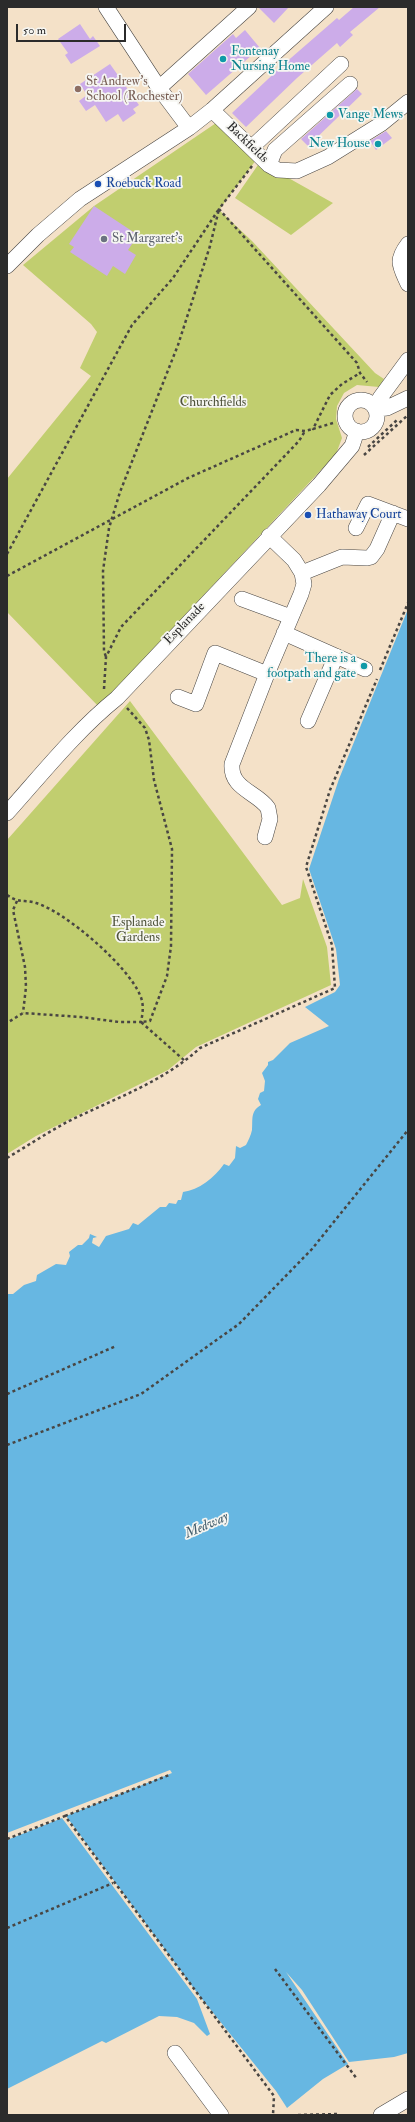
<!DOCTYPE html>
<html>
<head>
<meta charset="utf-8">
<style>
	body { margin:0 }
	#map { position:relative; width:415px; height:2122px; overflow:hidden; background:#f4e1c8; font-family:"IM FELL Double Pica",serif }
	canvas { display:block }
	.frame { position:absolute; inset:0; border:8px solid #2b2b2b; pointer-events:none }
	.scale { position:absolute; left:16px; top:24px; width:110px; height:18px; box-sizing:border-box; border:2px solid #2b2b2b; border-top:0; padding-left:5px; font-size:12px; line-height:14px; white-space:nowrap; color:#2b2b2b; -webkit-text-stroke:3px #f6f6f2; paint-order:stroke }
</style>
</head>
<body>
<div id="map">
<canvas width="415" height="2122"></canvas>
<div class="frame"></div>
<div class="scale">50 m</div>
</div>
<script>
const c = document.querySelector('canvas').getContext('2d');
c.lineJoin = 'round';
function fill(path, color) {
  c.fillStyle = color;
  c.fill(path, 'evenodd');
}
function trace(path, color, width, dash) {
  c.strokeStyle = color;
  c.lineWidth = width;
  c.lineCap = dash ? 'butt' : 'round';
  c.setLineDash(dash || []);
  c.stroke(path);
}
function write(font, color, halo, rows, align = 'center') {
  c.font = font + ' "IM FELL Double Pica",serif';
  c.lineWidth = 3.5;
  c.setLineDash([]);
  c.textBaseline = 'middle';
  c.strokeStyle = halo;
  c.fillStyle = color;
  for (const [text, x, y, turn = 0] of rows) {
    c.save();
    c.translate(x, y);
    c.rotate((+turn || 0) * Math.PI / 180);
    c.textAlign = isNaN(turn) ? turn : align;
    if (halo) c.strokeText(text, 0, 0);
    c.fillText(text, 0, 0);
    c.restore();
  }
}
const green = new Path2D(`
	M219,121L259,156L219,210L252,241L375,373L384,379L379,387L357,385L344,393L337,406L336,419L342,438L336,454L99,707L7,612V479L91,376L80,368L97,332L91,324L23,265L94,206Z
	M260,162L333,203L291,235L235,198Z
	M130,701L282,905L300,898L303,879L327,947L331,985L196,1047L168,1070L36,1136L7,1154V840Z`);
const water = new Path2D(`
	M408,609V2053L394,2057L349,2062L302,1990L286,1972L348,2064L323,2079L287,2108L276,2091L198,1994L66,1816L172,1773L170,1770L7,1833V1294H13L24,1285L36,1281L37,1275L56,1264L66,1265L70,1256L69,1252L78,1245H82L89,1238L90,1234L97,1237L93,1238L92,1243L99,1247L106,1236L129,1229L133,1223L138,1225L160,1207H166L169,1203L176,1204L178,1200H181L183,1192C199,1190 214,1178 224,1164L229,1166L235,1158L236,1146L240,1148L246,1145C248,1141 251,1135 252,1130C253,1120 250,1111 261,1105L258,1099L260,1093L264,1091L265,1081L262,1073L268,1065V1062L273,1060L290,1043L329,1026L305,1007L335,992L340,985L336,949L309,869L339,779Z
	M62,1818L197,1999L210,2034L207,2036L194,2023L177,2017L159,2016L106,2043L102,2041L7,2089V1840Z`);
const building = new Path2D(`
	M258,7H289L274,23Z
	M354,7H380L350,32L353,35L340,47L337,43L297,78L246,127L232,113L284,64L337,18L339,20Z
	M80,24L90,39L93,36L100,46L71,64L65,55L68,53L58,39Z
	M245,30L260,48L206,95L188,74L233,34L236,38Z
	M110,64L139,105L133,109L136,113L123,122L118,114L106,122L95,105L86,111L79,101L87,95L80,84Z
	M357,89L362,94L308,146L301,139Z
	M386,131L392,138L376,150L370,141Z
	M94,206L138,235L128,250L136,255L125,274L113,266L107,276L70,252L74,247L69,244Z`);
const path = new Path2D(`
	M252,166L219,209L357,363L360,373L367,382
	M333,423L313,429L330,395L342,384L360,373
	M368,447L397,420
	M364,455L408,415
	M7,554L132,325L173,278L219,209L210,246L178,345L120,492L109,528L103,571L104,651L106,657
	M7,576L188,478L296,430L305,431L313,429
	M380,670L408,603
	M104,689L106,657L121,627L299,441L305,431
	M127,708L145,728L149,740L154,780L172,849L171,946L167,976L150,1021L141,1022L185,1061
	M7,895C21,904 23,899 36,903C66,912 128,966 140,995C144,1004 143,1012 141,1022H119L81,1017L23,1013L7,1023
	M17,901L13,910L25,967L26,987L23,1013
	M7,1158C27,1146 47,1133 67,1122C113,1099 162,1083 200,1048L335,988L332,945L306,867L330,790L377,679
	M7,1394L116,1346
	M7,1445L141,1394L239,1324L312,1249L408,1130
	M65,1816L169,1775
	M7,1839L65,1816L274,2096L273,2115
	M7,1928L113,1883
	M275,1969L357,2079
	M298,2115L337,2114`);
const minor = new Path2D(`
	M106,7L159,88L189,128
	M159,88L249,7
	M212,110L269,165L278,170L297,171L328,157L381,124L408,102
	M252,147L341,64
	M269,165L275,150L350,84
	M408,244C395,261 400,266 408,284
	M7,266L38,235L80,199L189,128L212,110L326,7
	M345 416a16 16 0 1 1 32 0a16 16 0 1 1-32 0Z
	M387,408L380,398L408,360
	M377,409L387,408L408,398
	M356,528L368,504L408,519
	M269,536L294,560L302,573L342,557L367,558L371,557L377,549L393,513
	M242,599L291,617
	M284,633L365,669
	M178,697L196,704L215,653L267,674
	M308,721L336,656
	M7,813C42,774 76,731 117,698L319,485L352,446L357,431
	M265,837L270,819L268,808C257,792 230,789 232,764L267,674L301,594L304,584L302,573
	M175,2053L221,2115
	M381,2115L408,2099`);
const markers = [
	[223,59,4,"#0f9aa8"],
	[78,89,4,"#8d6e63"],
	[330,115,4,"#0f9aa8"],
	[378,144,4,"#0f9aa8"],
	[98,184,4,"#1a4fb4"],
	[104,239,4,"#6b7280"],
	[308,515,4,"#1a4fb4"],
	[364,666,4,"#0f9aa8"]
];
const cultureNames = [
	["Fontenay",231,52],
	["Nursing Home",231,67],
	["Vange Mews",338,115],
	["New House",370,144,"right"],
	["There is a",356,659,"right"],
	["footpath and gate",356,674,"right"]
];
const educationNames = [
	["St Andrew's",86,82],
	["School (Rochester)",86,97]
];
const streetNames = [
	["Backfields",247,143,44],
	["Esplanade",185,624,-46]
];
const transitNames = [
	["Roebuck Road",106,184],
	["Hathaway Court",316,515]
];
const worshipNames = [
	["St Margaret's",112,239]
];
const parkNames = [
	["Churchfields",213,403],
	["Esplanade",138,923],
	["Gardens",138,938]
];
const waterNames = [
	["Medway",207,1526,-24]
];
fill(green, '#c1ce6f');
fill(water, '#67b7e2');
fill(building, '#ccace9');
trace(minor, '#494643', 16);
trace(path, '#494643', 2.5, [3, 3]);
trace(minor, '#fff', 15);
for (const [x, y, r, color] of markers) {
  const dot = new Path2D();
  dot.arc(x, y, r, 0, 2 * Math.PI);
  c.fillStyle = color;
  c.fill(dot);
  trace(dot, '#f6f6f2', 1.5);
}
write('13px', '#0d838f', '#f6f6f2', cultureNames, 'left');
write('13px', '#785e54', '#f6f6f2', educationNames, 'left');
write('13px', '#2b2b2b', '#f6f6f2', streetNames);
write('13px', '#164399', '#f6f6f2', transitNames, 'left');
write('13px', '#5b616d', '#f6f6f2', worshipNames, 'left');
write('13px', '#50543c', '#f6f6f2', parkNames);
write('italic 14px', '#405c6b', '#f6f6f2', waterNames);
</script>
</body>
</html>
